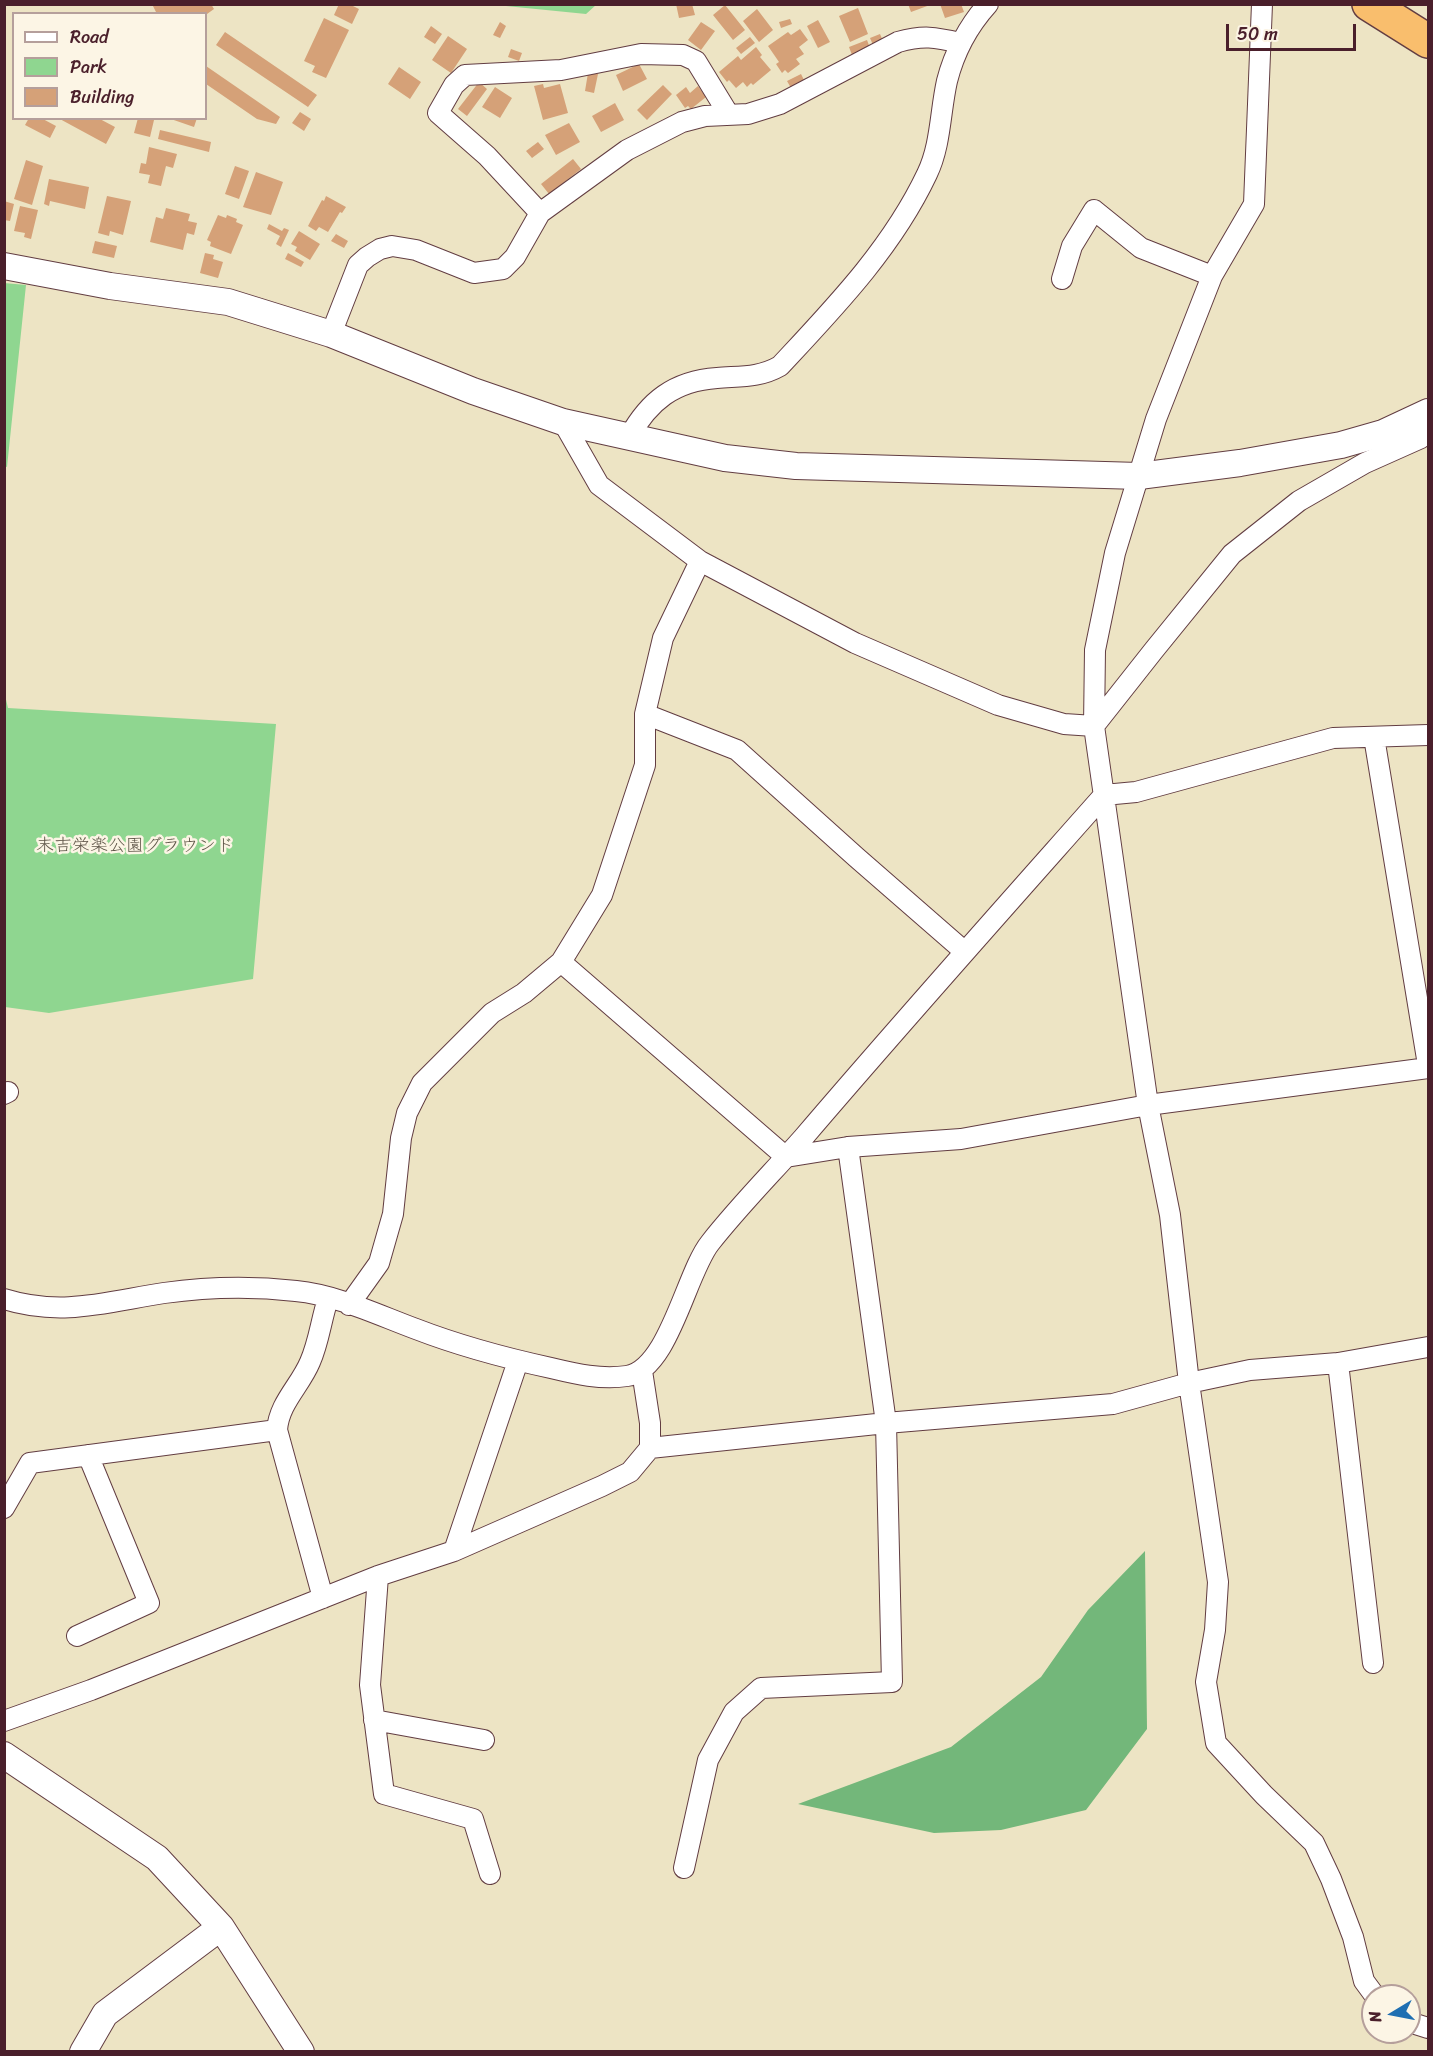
<!DOCTYPE html>
<html>
<head>
<meta charset="utf-8">
<style>
	body { margin:0 }
	#map { position:relative; width:1433px; height:2056px; overflow:hidden; background:#ede4c4; font-family:Sriracha,sans-serif }
	canvas { display:block }
	.frame { position:absolute; inset:0; border:6px solid #4a1f2b; pointer-events:none }
	.legend { position:absolute; left:12px; top:12px; width:195px; height:108px; box-sizing:border-box; background:#fcf5e5; border:2px solid #b59f9b; margin:0; padding:8px 10px; list-style:none; font-size:18px; color:#4a1f2b }
	.legend li { display:flex; align-items:center; gap:12px; height:30px }
	.legend b { width:30px; border:2px solid #b59f9b }
	.north { position:absolute; left:1361px; top:1984px; width:60px; height:60px; box-sizing:border-box; background:#fcf5e5; border:2px solid #b59f9b; border-radius:50%; rotate:260deg; font-size:16px; font-weight:700; line-height:24px; text-align:center; color:#4a1f2b }
	.north::after { content:''; display:block; margin:auto; width:21px; height:27px; background:#1f6fb2; clip-path:polygon(50% 0,100% 100%,50% 72%,0 100%) }
	.scale { position:absolute; left:1226px; top:24px; width:130px; height:27px; box-sizing:border-box; border:3px solid #4a1f2b; border-top:0; padding-left:8px; font-size:18px; line-height:21px; white-space:nowrap; color:#4a1f2b; -webkit-text-stroke:4px #fcf5e5; paint-order:stroke }
</style>
</head>
<body>
<div id="map">
<canvas width="1433" height="2056"></canvas>
<div class="frame"></div>
<ul class="legend">
<li><b style="height:8px;background:#fff"></b>Road</li>
<li><b style="height:16px;background:#8fd690"></b>Park</li>
<li><b style="height:16px;background:#d5a178"></b>Building</li>
</ul>
<div class="north">N</div>
<div class="scale">50 m</div>
</div>
<script>
const c = document.querySelector('canvas').getContext('2d');
c.lineJoin = 'round';
function fill(path, color) {
  c.fillStyle = color;
  c.fill(path, 'evenodd');
}
function trace(path, color, width, dash) {
  c.strokeStyle = color;
  c.lineWidth = width;
  c.lineCap = dash ? 'butt' : 'round';
  c.setLineDash(dash || []);
  c.stroke(path);
}
function write(font, color, halo, rows, align = 'center') {
  c.font = font + ' Sriracha,"Klee One",sans-serif';
  c.lineWidth = 5;
  c.setLineDash([]);
  c.textBaseline = 'middle';
  c.strokeStyle = halo;
  c.fillStyle = color;
  for (const [text, x, y, turn = 0] of rows) {
    c.save();
    c.translate(x, y);
    c.rotate((+turn || 0) * Math.PI / 180);
    c.textAlign = isNaN(turn) ? turn : align;
    if (halo) c.strokeText(text, 0, 0);
    c.fillText(text, 0, 0);
    c.restore();
  }
}
const green = new Path2D(`
	M496,5H596L586,14Z
	M4,283L26,285L7,467L4,466Z
	M4,691L8,708L276,724L253,979L49,1013L5,1007Z`);
const forest = new Path2D(`
	M1145,1551L1147,1729L1086,1810L1001,1830L934,1833L798,1804L951,1747L1041,1677L1088,1610Z`);
const building = new Path2D(`
	M152,4H211L214,9L207,14H157Z
	M339,4H349L359,9L352,24L334,15Z
	M676,4H692L695,15L679,18Z
	M908,4H930V5L911,12Z
	M940,4H961L964,12L945,18Z
	M725,5L745,30L733,40L713,15Z
	M858,8L868,34L850,42L839,16Z
	M757,9L773,30L759,42L743,21Z
	M324,18L349,30L326,78L312,72L315,66L304,61Z
	M790,19L792,24L781,28L779,22Z
	M818,20L830,42L818,48L807,26Z
	M500,22L506,26L500,38L493,35Z
	M701,22L715,31L701,50L688,40Z
	M431,26L442,34L435,44L424,37Z
	M800,29L808,40L799,47L804,54L796,59L800,64L788,73L785,70L782,73L776,64L779,62L768,46L788,32L791,35Z
	M225,32L317,95L308,107L216,45Z
	M880,34L883,41L873,45L870,38Z
	M448,36L467,49L451,73L432,60Z
	M750,37L755,43L741,54L736,48Z
	M867,40L870,48L852,55L849,47Z
	M756,47L762,55L760,57L771,70L753,85L751,83L747,87L743,82L736,88L729,80L727,82L719,72L738,56L741,60Z
	M511,49L522,53L519,61L508,57Z
	M639,64L647,79L623,91L616,75Z
	M206,66L280,117L276,124L257,119L206,84Z
	M399,67L421,82L410,99L388,84Z
	M588,73L598,74L594,93L585,91Z
	M801,74L804,80L791,88L787,81Z
	M479,82L487,89L467,116L458,109Z
	M543,84L544,88L560,84L568,113L543,120L534,86Z
	M663,85L672,94L647,120L637,110Z
	M698,86L706,97L691,109L688,106L685,108L676,95L686,87L690,93Z
	M495,87L512,98L500,118L482,107Z
	M615,103L624,120L601,132L592,116Z
	M300,112L311,119L304,131L292,123Z
	M29,118H41L56,126L50,138L25,125Z
	M58,118H98L115,127L106,144Z
	M138,118L154,120L150,137L134,133Z
	M168,118H197L194,127Z
	M569,123L580,142L556,155L545,135Z
	M160,130L211,142L209,152L158,139Z
	M538,142L544,149L532,158L526,151Z
	M149,147L177,154L173,168L166,166L161,186L148,183L150,175L139,173L141,163L146,164Z
	M573,159L581,169L549,194L541,184Z
	M26,160L43,166L32,205L14,199Z
	M235,166L249,171L239,199L225,194Z
	M256,172L283,182L271,215L243,207Z
	M49,179L89,187L85,209L50,201L49,206L44,204Z
	M107,196L131,201L123,235L110,231L109,236L98,233Z
	M326,196L346,207L342,213L340,212L328,232L319,227L316,231L308,226L322,200L324,201Z
	M4,201L14,204L10,221L4,220Z
	M20,206L38,210L31,239L24,237L25,233L14,231Z
	M166,208L190,214L188,221L197,223L194,235L187,233L183,250L150,242L156,217L163,219Z
	M218,215L226,218L227,215L237,219L236,222L243,225L231,254L210,246L211,242L207,240Z
	M269,224L282,231L284,228L289,230L281,247L276,244L280,236L267,229Z
	M299,231L320,244L310,260L295,251L297,247L291,244Z
	M336,234L348,241L344,248L331,241Z
	M95,241L117,246L114,258L92,253Z
	M205,253L214,255L213,259L223,262L218,278L200,273Z
	M288,253L304,262L301,267L285,259Z`);
const minor = new Path2D(`
	M1262,4L1254,204L1212,276L1156,419L1115,553L1095,650L1094,726L1148,1105L1170,1215L1189,1383L1218,1582L1215,1630L1206,1682L1216,1743L1264,1795L1314,1843L1331,1879L1353,1937L1364,1981L1375,1996
	M540,213L487,156L438,113L454,85L465,75L561,70L641,54L683,55L696,61L729,115
	M1062,279L1072,246L1094,210L1141,248L1212,276
	M331,334L358,265L367,257L380,249L392,246L416,250L474,273L503,269L515,257L540,213L627,150L682,122L705,116L748,114L780,104L898,42C923,35 935,37 960,43
	M563,422L599,485L700,561L855,643L998,705L1064,724L1094,726
	M629,437C649,401 674,381 717,378C740,376 759,378 780,366C835,307 892,248 927,174C941,145 940,112 947,81C954,53 969,25 988,4
	M645,714L737,750L856,857L965,952
	M1094,726L1154,650L1232,554L1299,501L1365,463L1421,438L1428,425
	M1374,737L1428,1065
	M561,962L786,1157L848,1147L961,1139L1148,1105L1428,1068
	M4,1094L8,1092
	M4,1299C62,1317 106,1302 164,1293C207,1287 252,1286 296,1291C337,1295 378,1315 416,1329C460,1346 505,1358 551,1368C576,1374 601,1380 627,1376C669,1369 686,1273 710,1243C739,1206 772,1173 803,1138C902,1022 1003,909 1104,795L1136,792L1333,738L1428,735
	M349,1305L379,1263L393,1214L401,1138L407,1113L422,1083L492,1013L524,993L561,962L602,895L645,765V714L663,638L700,561
	M1338,1363L1373,1663
	M650,1448L886,1423L1113,1404L1189,1383L1250,1370L1338,1363L1428,1347
	M4,1508L30,1463L277,1430
	M454,1551L518,1361
	M378,1576L370,1685L384,1794L473,1819L490,1874
	M323,1598L277,1430C279,1403 300,1386 310,1362C319,1342 321,1320 328,1299
	M77,1636L149,1603L88,1455
	M374,1720L484,1740
	M4,1721L91,1690L378,1576L454,1551L602,1486L630,1472L650,1448V1423L642,1371
	M684,1868L708,1760L734,1712L761,1688L892,1682L886,1423L848,1147
	M1409,2022L1428,2028`);
const tertiary = new Path2D(`
	M4,266L110,286L228,302L331,334L473,391L563,422L725,458L796,466L1139,476L1240,463L1341,445L1383,433L1428,412
	M4,1755L157,1858L221,1927L105,2014L83,2052
	M221,1927L301,2052`);
const trunk = new Path2D(`
	M1369,4L1428,41`);
const parkNames = [
	["末吉栄楽公園グラウンド",135,846]
];
fill(green, '#8fd690');
fill(forest, '#73b77a');
fill(building, '#d5a178');
trace(minor, '#623d42', 22);
trace(tertiary, '#623d42', 28);
trace(trunk, '#623d42', 36);
trace(minor, '#fff', 20);
trace(tertiary, '#fff', 26);
trace(trunk, '#f9be6d', 33);
write('18px', '#5f5649', '#fcf5e5', parkNames);
</script>
</body>
</html>
